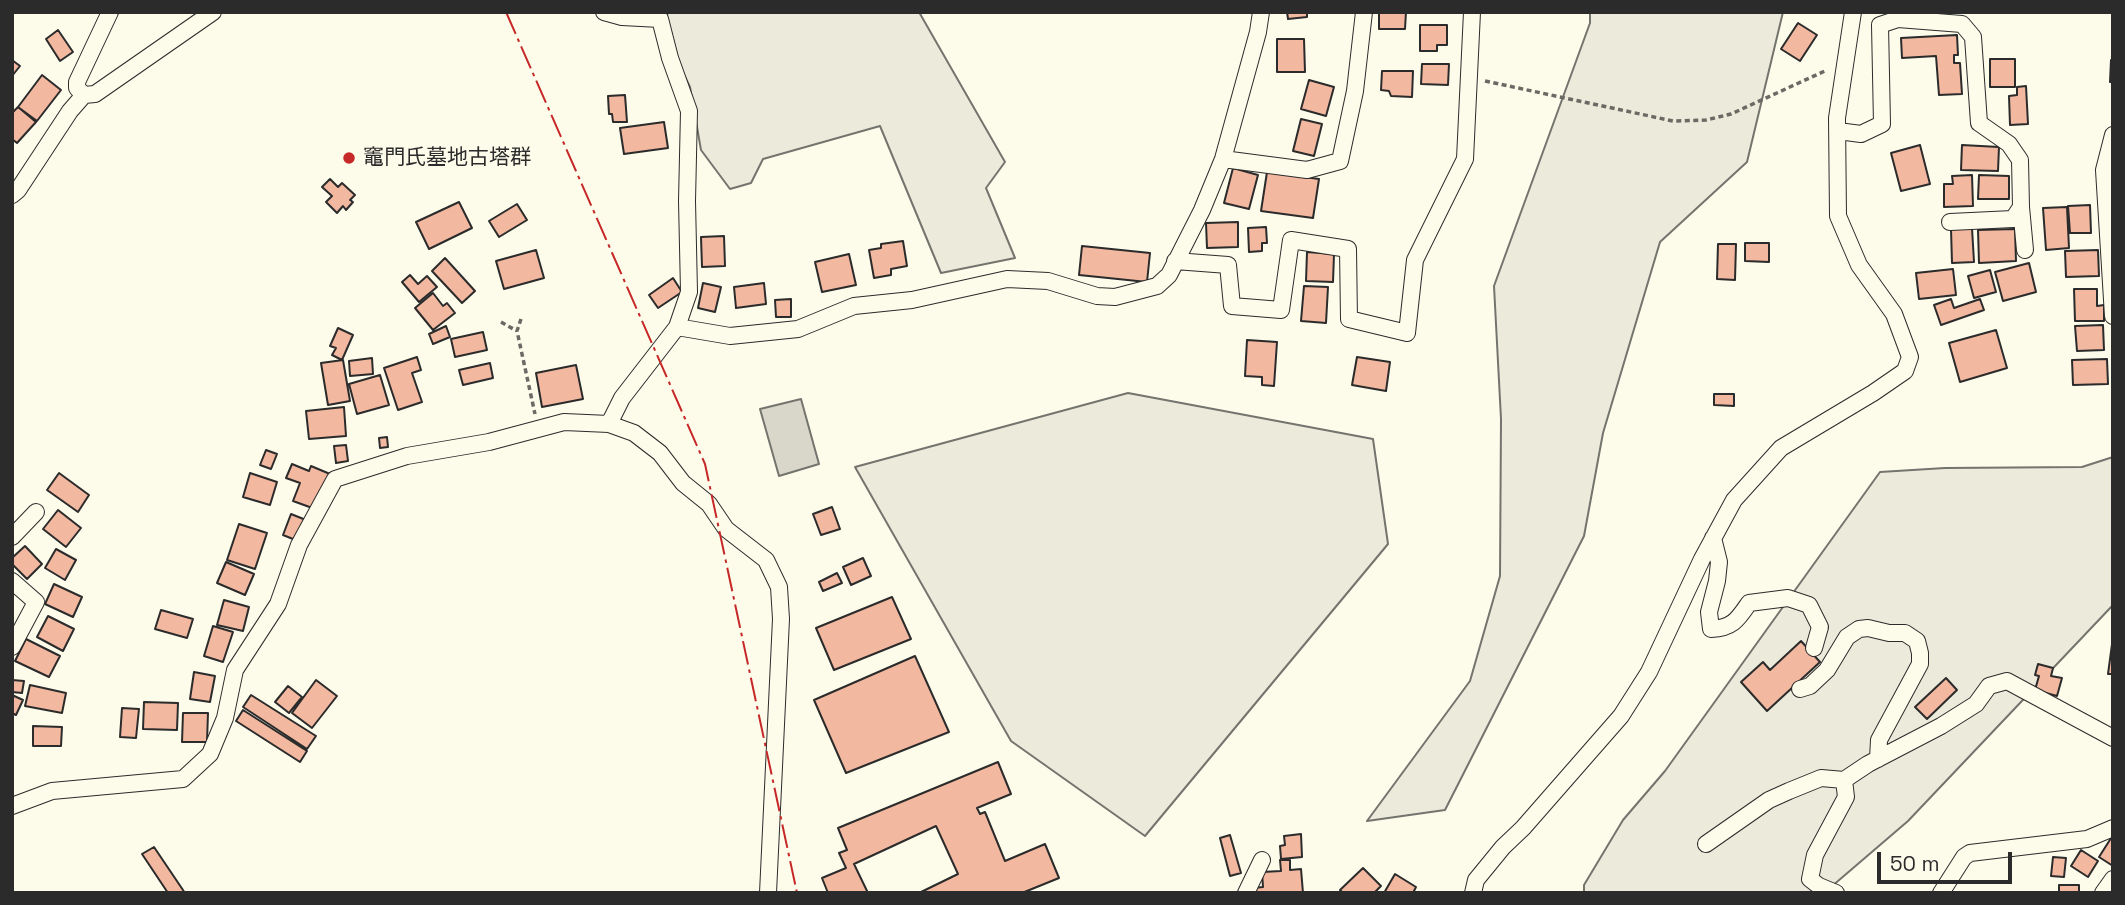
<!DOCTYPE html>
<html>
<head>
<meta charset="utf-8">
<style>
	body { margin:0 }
	#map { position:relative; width:2125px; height:905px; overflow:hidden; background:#fdfbea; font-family:"Space Grotesk",sans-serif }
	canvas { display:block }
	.frame { position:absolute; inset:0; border:14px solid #2b2b2b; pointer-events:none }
	.scale { position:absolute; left:1877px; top:852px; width:135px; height:32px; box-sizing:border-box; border:4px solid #2b2b2b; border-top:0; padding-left:9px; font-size:21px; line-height:24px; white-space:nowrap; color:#2b2b2b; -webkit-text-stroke:5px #fdfbea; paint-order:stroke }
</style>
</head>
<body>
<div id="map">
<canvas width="2125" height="905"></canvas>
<div class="frame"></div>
<div class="scale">50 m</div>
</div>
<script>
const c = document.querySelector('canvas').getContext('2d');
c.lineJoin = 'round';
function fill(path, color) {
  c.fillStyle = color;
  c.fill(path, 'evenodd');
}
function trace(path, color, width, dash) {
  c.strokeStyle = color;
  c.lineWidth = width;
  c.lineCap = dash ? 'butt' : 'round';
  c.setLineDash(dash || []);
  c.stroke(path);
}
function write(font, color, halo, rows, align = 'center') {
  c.font = font + ' "Space Grotesk","Noto Sans JP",sans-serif';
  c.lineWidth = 5;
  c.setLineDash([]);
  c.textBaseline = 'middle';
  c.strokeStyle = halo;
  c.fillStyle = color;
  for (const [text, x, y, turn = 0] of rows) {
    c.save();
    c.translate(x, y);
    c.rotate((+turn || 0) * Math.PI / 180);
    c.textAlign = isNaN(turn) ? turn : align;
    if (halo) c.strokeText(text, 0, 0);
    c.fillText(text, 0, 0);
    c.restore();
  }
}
const green = new Path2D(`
	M668,12H919L1005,162L986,188L1015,258L941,273L880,126L763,159L751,183L730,189L701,150L690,87L673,52L665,22Z
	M1590,12H1783L1747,162L1660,242L1603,433L1584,536L1445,810L1367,821L1470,681L1500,576L1501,419L1494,286L1590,23Z
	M1128,393L1373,439L1388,544L1145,836L1011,741L855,467Z
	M2113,457V605L1908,821L1824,893H1584V885L1623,820L1665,771L1880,472L1945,468L2082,467Z`);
const water = new Path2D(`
	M801,399L819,464L779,476L760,409Z`);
const building = new Path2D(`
	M1287,12H1307V17L1288,19Z
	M1379,12H1406L1405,29H1379Z
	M1798,23L1817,35L1800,61L1781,49Z
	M1420,25H1447V45H1437V51H1420Z
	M58,30L73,52L60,61L46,39Z
	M1957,35L1958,55H1954V63H1960L1962,94L1939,95L1936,56L1902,58L1901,38Z
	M1277,39H1304L1305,72H1277Z
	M1990,59H2015V87H1990Z
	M12,60L20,66L12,76Z
	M2111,60H2113V82H2110Z
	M1422,64H1449L1448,85L1421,84Z
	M1382,71H1413L1412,97L1391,96L1389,91L1381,90Z
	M42,75L61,90L37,121L18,107Z
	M1309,80L1334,87L1326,116L1301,109Z
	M2026,86L2028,124L2010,125L2009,96L2017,95V87Z
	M625,95L627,122H613L612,114H609L608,96Z
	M18,107L36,122L17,143L12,139V113Z
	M1301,119L1322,124L1314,156L1293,151Z
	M664,122L668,148L624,154L620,128Z
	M1920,145L1930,184L1901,191L1891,153Z
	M1962,145L1999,147L1998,171L1961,170Z
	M1233,168L1258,175L1249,209L1224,203Z
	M1267,172L1319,179L1313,218L1261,211Z
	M1972,175L1973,206L1944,207V184H1953L1952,176Z
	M1979,175L2009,176V199H1978Z
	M330,179L338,187L342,183L355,195L350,200L353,202L346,210L343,206L337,213L326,202L332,196L322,187Z
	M459,202L472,228L429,249L416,222Z
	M517,204L527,220L499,237L489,221Z
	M2090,205L2091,233H2070L2068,206Z
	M2067,207L2069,248L2046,250L2043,208Z
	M1238,222V247L1207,248L1206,223Z
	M1266,227L1267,243H1262V251L1249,252L1248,228Z
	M1972,228L1974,262L1952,263L1951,229Z
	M2015,229L2016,261L1979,263L1978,230Z
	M724,236L725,266L702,267L701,237Z
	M903,241L907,266L891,269V275L874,278L869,250L881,248V244Z
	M1745,243H1769V262L1745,261Z
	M1718,244H1736L1735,280L1717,279Z
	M1082,246L1150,253L1147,282L1079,275Z
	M536,250L544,278L504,289L496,261Z
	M2098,250L2099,276L2066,277L2065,251Z
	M1307,252L1334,254L1333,282L1306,281Z
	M849,254L856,285L822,292L815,262Z
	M445,258L475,291L462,303L432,271Z
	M2029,263L2036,292L2003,301L1995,272Z
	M1953,269L1956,295L1919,299L1916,273Z
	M1990,270L1996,292L1974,298L1968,276Z
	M410,275L418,284L427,276L437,287L419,302L402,282Z
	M673,278L682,292L658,308L649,295Z
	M703,283L721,287L715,312L698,308Z
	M764,283L766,304L736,308L734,287Z
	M1304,286L1328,287L1326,323L1301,321Z
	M2074,289H2097V306L2104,305V321H2075Z
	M433,293L443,306L447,303L455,313L433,330L415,308Z
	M791,299V317H776L775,300Z
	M1951,299L1954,308L1980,299L1984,310L1941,325L1934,305Z
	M2103,325L2104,350L2077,351L2075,326Z
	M446,326L450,337L433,344L429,334Z
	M338,328L353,335L342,360L332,355L336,348L330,346Z
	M1996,330L2007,368L1960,382L1949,343Z
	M483,332L487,350L455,357L451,339Z
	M1247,340L1277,342L1274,386L1262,385V377L1245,376Z
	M417,357L421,370L412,373L422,402L398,410L384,368Z
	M1357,357L1390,362L1386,391L1352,385Z
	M372,358L373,374L350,376L349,361Z
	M2107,359L2108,384L2073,385L2072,360Z
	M343,360L350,401L328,405L321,363Z
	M490,363L493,378L463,385L459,370Z
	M576,365L583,399L542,407L536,373Z
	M380,375L389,405L357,414L349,384Z
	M1714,394H1734V406L1714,405Z
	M344,407L346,436L309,439L306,411Z
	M387,437L388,447L380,448L379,438Z
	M346,445L348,461L336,463L334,446Z
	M266,450L277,454L271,469L260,465Z
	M292,464L309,471L311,466L330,474L315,509L293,501L300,483L286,478Z
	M59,473L89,495L78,512L47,490Z
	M250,473L277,482L270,505L243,497Z
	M832,507L840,529L821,535L813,514Z
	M58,510L81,528L66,547L43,529Z
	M291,514L306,520L298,541L283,535Z
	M239,524L267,533L255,569L227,560Z
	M25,546L42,564L27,579L12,564V558Z
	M56,549L76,560L65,580L45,568Z
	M863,558L871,576L851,585L843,567Z
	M226,562L254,574L245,595L217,583Z
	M837,573L842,583L823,591L819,582Z
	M54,584L82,597L73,617L45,604Z
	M892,597L911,639L834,670L816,628Z
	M224,600L249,607L243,631L217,625Z
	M161,610L193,619L187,638L155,629Z
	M48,616L74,629L63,651L37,637Z
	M213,626L233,632L223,662L204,656Z
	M2113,637V674H2108Z
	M26,639L60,656L49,677L15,661Z
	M1801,641L1820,662L1767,711L1741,682L1763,662L1770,670Z
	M915,656L949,732L846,773L814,700Z
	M2038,664L2053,668L2051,676L2062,678L2057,696L2035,690L2039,676L2035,675Z
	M194,672L215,676L210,702L190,699Z
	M1946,678L1957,690L1927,719L1915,707Z
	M12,680L24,681L22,693L12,692Z
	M316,680L337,696L312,728L292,713Z
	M30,685L66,693L62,713L25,706Z
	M288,686L302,697L289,713L275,702Z
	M12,695L23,700L16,715L12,713Z
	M251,695L316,736L307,749L243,707Z
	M144,702L178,703L177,730L143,729Z
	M122,708L139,709L136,738L120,737Z
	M243,710L307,751L300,762L236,721Z
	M183,713H208L207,742H182Z
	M33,726L62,727L61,746H33Z
	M998,762L1011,794L977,808L980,814L985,812L1005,861L1045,844L1059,878L1022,893H919L958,874L936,826L854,864L868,893H828L822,878L846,868L839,853L847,850L838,828Z
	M1301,834L1302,857L1281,859L1280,846L1285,845L1284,836Z
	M1230,835L1241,873L1230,876L1220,838Z
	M2113,835V866L2099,857Z
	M154,847L185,893H168L142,854Z
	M2081,850L2098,861L2088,877L2071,866Z
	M2053,857L2066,858L2064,877L2051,876Z
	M1280,860H1290V870L1301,869L1303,893H1254L1253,888L1263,887L1262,872L1281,871Z
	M1363,868L1381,886L1374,893H1343L1340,890Z
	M1395,874L1416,887L1413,893H1384Z
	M2059,885H2079V893H2059Z`);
const path = new Path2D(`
	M1485,81L1673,121L1706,120L1731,114L1827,70
	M521,319L517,331L535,414
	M501,322L517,331`);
const minor = new Path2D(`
	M604,12L622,17L660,19L670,58L689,111L687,201L689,292L677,327L622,398L609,424
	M84,95L77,88V82L110,12
	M1838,131L1861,134L1882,124L1880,25L1898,19L1962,24L1973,37L1979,123L2009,144L2020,160L2021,207L2013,219L1950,222
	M2113,135L2104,170L2113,316
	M1223,159L1307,170L1340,161L1355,91L1364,12
	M12,195L18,190L70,111L84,95L95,94L213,12
	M2021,207L2025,250
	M1175,261L1228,265L1232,306L1281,310L1291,240L1348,249L1349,319L1407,333L1415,260L1465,159L1472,12
	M677,327L730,336L798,329L854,306L912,300L1007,279L1048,281L1097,296L1115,297L1157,286L1169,275L1202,210L1223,159L1258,32L1261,12
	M12,537L36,512
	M1713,538L1719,562L1717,581L1709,612L1711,629C1733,628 1738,619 1749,603L1788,598L1809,605L1820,627L1814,648
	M12,581L36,602L12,647
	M1800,689L1810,686L1827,670L1847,637L1859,629L1868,628L1889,633H1905L1917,641L1920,653V664L1879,740L1878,759
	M1844,780L1868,764L1941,726L1976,704L1989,686L2007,681L2113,738
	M12,806L52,791L183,779L210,754L225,718L235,670L278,604L299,545L335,479L407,456L489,442L564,422L609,424L634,433L660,453L683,483L709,504L726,529L766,560L779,587L781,619L768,893
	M1706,844L1769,800L1789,791L1821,778L1844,780L1846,797L1815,855L1810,879L1819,886L1836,893
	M1246,893L1262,860
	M1473,893L1476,880L1503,847L1523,828L1621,716L1649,672L1702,559L1734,500L1781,448L1873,393L1905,371L1910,357L1894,314L1859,265L1838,216L1837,118L1853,12
	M1941,893L1964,857L1970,853L2087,839L2113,828
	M2103,893L2113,879`);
const power = new Path2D(`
	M506,12L705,464L797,893`);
const markers = [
	[349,158,7,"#c62828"]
];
const poiNames = [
	["竈門氏墓地古塔群",363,158]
];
fill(green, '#ecebdb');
trace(green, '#74746e', 2);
fill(water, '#d8d7c9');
trace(water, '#74746e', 2);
fill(building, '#f2b8a0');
trace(building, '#2b2b2b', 2);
trace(minor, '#2b2b2b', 18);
trace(path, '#6a6964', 3.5, [5, 3.5]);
trace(minor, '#fdfbea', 16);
trace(power, '#c62828', 2, [24, 5, 3.5, 5]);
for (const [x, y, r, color] of markers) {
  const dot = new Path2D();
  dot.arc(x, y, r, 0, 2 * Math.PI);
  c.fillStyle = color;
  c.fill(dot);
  trace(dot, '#fdfbea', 2.5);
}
write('21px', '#2b2b2b', '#fdfbea', poiNames, 'left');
</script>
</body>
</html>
